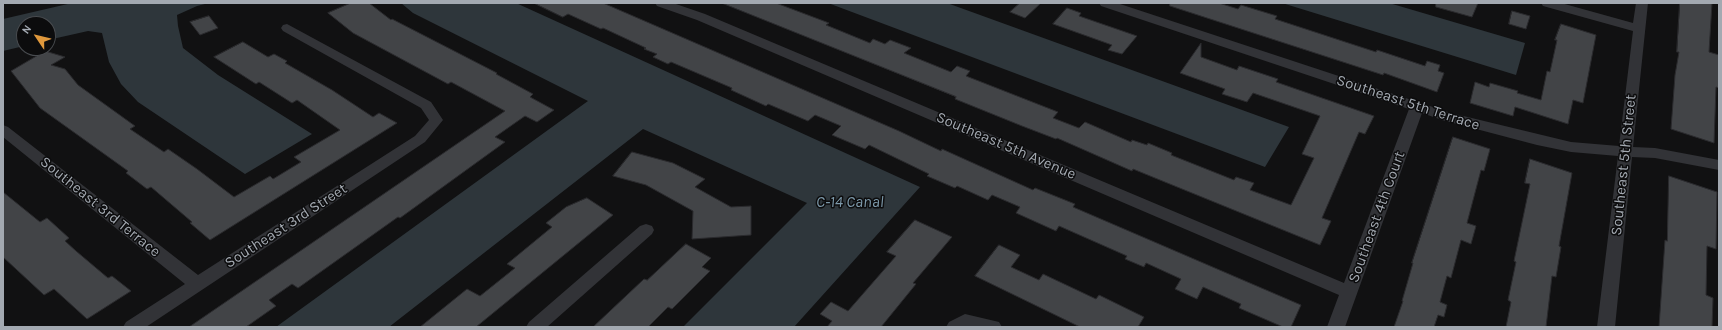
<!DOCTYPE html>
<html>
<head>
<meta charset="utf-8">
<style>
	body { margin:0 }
	#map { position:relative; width:1722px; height:330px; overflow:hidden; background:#111112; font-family:Karla,sans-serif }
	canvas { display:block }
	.frame { position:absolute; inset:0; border:4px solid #a3a9b1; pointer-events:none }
	.north { position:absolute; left:16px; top:16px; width:40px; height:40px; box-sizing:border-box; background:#0c0c0d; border:1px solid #484b4f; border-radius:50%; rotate:305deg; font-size:11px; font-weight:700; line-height:16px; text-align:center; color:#a3a9b1 }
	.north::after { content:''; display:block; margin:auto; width:14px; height:18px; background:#df983c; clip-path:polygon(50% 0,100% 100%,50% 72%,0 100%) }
</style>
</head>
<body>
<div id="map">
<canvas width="1722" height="330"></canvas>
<div class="frame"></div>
<div class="north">N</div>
</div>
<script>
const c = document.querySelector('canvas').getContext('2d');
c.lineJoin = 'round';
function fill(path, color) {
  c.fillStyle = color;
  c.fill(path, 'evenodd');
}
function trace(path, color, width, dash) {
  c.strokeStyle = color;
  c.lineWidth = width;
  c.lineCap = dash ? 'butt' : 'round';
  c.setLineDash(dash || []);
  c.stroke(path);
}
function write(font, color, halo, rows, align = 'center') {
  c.font = font + ' Karla,sans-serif';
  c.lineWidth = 3;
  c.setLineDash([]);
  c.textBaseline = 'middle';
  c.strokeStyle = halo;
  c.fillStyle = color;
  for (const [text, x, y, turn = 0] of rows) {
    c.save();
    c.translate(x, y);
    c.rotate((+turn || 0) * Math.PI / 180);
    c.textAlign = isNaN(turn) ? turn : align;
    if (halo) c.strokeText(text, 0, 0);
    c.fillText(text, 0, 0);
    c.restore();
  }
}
const water = new Path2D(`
	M72,3H209L197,6L177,15L178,26L183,48L218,75L312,134L245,174L138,102L121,84L109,62L102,33L88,31L48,40V24H24V46L3,51V19Z
	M401,3H516L920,187L794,327H683L807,203L643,129L389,327H276L588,101L413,13Z
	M828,3H947L1289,127L1265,167Z
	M1282,3H1389L1525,43L1516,75Z`);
const building = new Path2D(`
	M351,3H369L391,20L392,19L497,73L496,74L533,94L530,97L554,110L537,122L525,116L495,137L505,142L429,197L400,218L398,217L298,288L292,284L269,300L276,306L246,327H189L505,111L451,82L448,84L353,33L328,13Z
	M534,3H603L899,131L941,151L942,149L1033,190L1035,188L1075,204L1073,207L1301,305L1291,327H1283L1239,308L1241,304L1203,287L1197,299L1175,289L1181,279L1146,263L1144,267L1125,259L1127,256L1059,226L1056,231L1016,213L1020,207L992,195L988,200L957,186L955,188L927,176L929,174L869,145L865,149L832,135L841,126L815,115L808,121L768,104L766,106L731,90L732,88L671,62L668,64L653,57L657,54L644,49L646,48L603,28L601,29L568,14L563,17Z
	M722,3H776L829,23L826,25L870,43L873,39L885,44L890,40L911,48L904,53L951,72L957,66L970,71L966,76L1058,112L1053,118L1079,128L1085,122L1131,142L1132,140L1147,145L1148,143L1172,153L1171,155L1234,180L1236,177L1254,183L1250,190L1291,205L1314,158L1302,154L1320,116L1253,93L1247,102L1222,94L1225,89L1180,73L1201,43V57L1237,70L1239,66L1278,79L1276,82L1374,116L1365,134L1359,132L1322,218L1331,221L1320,245L1155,178L1133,169L1132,171L1057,138L1056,139L1022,126L955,99L956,97Z
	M1020,3H1041L1025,18L1010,12Z
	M1170,3H1219L1238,9L1241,5L1277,16L1275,19L1376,52L1377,50L1425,66L1427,61L1440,65L1438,71L1444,73L1437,92L1384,73L1383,75L1170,6Z
	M1436,3H1478L1472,17L1436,7Z
	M1680,3H1712L1709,52L1719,55V88L1716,87L1714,143L1671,129L1675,75L1679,52H1677Z
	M1067,8L1081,13L1079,16L1137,36L1122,54L1108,50L1112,45L1053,24Z
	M1512,11L1530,16L1526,29L1509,24Z
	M209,16L218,28L200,35L190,22Z
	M1561,24L1596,35L1583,103L1573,100L1568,124L1515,107L1513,116L1470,103L1475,82L1489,87L1490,83L1518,91L1517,93L1541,100L1547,71L1550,72L1557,40H1555Z
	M243,42L268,57L274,54L287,61L285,63L332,90L373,117L379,113L397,123L210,240L190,223L192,222L151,187L147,189L126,173L128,171L40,108L11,71L45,51L65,57L51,65L65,69L78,85L135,126L130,129L164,152L168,149L197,169L234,197L270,176L273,179L301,162L294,157L340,130L297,100L292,103L259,82L256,84L214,57Z
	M1453,137L1490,149L1484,171L1481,170L1467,223L1476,226L1471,244L1461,240L1451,278L1447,276L1440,302L1447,305L1444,317L1438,315L1434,327H1394L1403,301H1402L1413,263H1412Z
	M632,152L673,163L705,179L695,187L731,207L751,206V235L692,239L693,211L646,185L613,176Z
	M1530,159L1572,173L1559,246L1561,247L1556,277L1552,276L1546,327H1506L1511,302L1508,300L1516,262L1514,261L1530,184L1525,183Z
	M1669,176L1717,192L1716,249L1707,246L1706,295L1713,298L1712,327H1659L1665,240L1667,241Z
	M3,192L40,222L47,218L69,238L65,241L76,251L108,278L112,276L131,291L87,319L54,289L44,295L3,257Z
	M587,198L613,215L476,327H420L467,289L480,296L515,268L507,264L552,227L546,223L566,207Z
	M915,220L952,237L913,283L916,284L881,327H827L832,321L820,314L831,302L848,311L896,256L887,252Z
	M686,244L711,258L702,267L710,271L672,309L668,307L648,327H593L644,279L647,280Z
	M999,245L1020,255L1011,267L1039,280L1043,274L1096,299L1099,295L1144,317L1138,327H1080L975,276Z`);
const minor = new Path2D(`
	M655,3H673L705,14L1344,283L1409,109L1101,6L1099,3H1117L1451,113L1571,142L1619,146L1633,31L1543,6L1541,3H1561L1633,23L1636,3H1648L1633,147L1655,148L1719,160V170L1655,158L1632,157L1615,327H1597L1618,156L1571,152L1537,145L1442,120L1422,113L1345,327H1327L1339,295L697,20L657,6Z
	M287,24L431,102L443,120L425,142L146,327H123L126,322L185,284L3,137V125L8,127L198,275L415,136L429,120L421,108L283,31L281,28L283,25Z
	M646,224L652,226L654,230L652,234L547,327H526L529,322L640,226Z
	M965,314L999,322L1002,327H946L949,322Z`);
const streetNames = [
	["Southeast 5th Terrace",1408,103,18],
	["Southeast 5th Avenue",1006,146,23],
	["Southeast 5th Street",1624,165,-84],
	["Southeast 3rd Terrace",100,207,39],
	["Southeast 4th Court",1377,217,-70],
	["Southeast 3rd Street",286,226,-33]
];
const waterNames = [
	["C-14 Canal",850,202]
];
fill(water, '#2e363b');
fill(building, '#424447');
trace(building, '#2b2b2e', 1);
fill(minor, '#323337');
write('15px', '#a3a9b1', '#0c0c0d', streetNames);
write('italic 16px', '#7d99aa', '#0c0c0d', waterNames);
</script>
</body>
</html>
